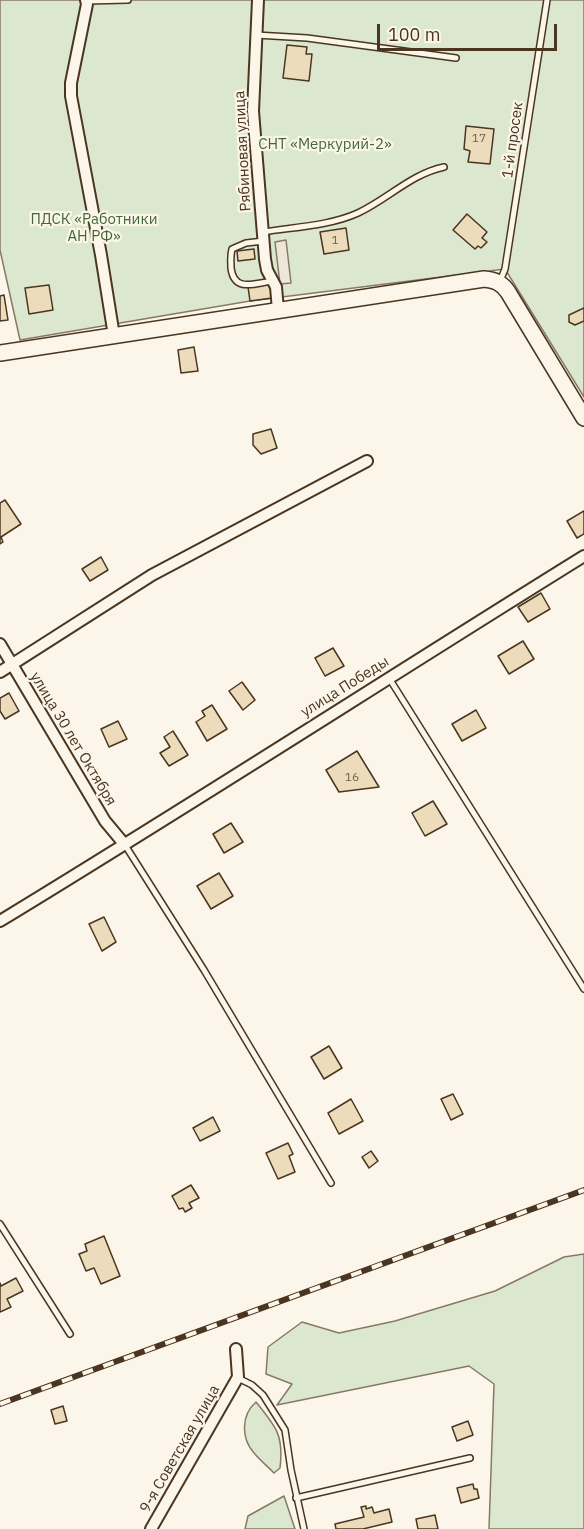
<!DOCTYPE html>
<html>
<head>
<meta charset="utf-8">
<style>
	body { margin:0 }
	#map { position:relative; width:584px; height:1529px; overflow:hidden; background:#fbf6e9; font-family:"IBM Plex Sans",sans-serif }
	canvas { display:block }
	.scale { position:absolute; left:377px; top:24px; width:180px; height:27px; box-sizing:border-box; border:3px solid #4a3520; border-top:0; padding-left:8px; font-size:18px; line-height:21px; white-space:nowrap; color:#4a3520; -webkit-text-stroke:4px #fbf6e9; paint-order:stroke }
</style>
</head>
<body>
<div id="map">
<canvas width="584" height="1529"></canvas>
<div class="scale">100 m</div>
</div>
<script>
const c = document.querySelector('canvas').getContext('2d');
c.lineJoin = 'round';
function fill(path, color) {
  c.fillStyle = color;
  c.fill(path, 'evenodd');
}
function trace(path, color, width, dash) {
  c.strokeStyle = color;
  c.lineWidth = width;
  c.lineCap = dash ? 'butt' : 'round';
  c.setLineDash(dash || []);
  c.stroke(path);
}
function write(font, color, halo, rows, align = 'center') {
  c.font = font + ' "IBM Plex Sans",sans-serif';
  c.lineWidth = 4.5;
  c.setLineDash([]);
  c.textBaseline = 'middle';
  c.strokeStyle = halo;
  c.fillStyle = color;
  for (const [text, x, y, turn = 0] of rows) {
    c.save();
    c.translate(x, y);
    c.rotate((+turn || 0) * Math.PI / 180);
    c.textAlign = isNaN(turn) ? turn : align;
    if (halo) c.strokeText(text, 0, 0);
    c.fillText(text, 0, 0);
    c.restore();
  }
}
const green = new Path2D(`
	M0,0H584V397L505,269L250,301L20,340L0,250Z
	M584,1254V1529H489L494,1384L469,1366L277,1405L292,1384L266,1374L268,1347L302,1322L339,1333L395,1321L495,1291L564,1257Z
	M256,1402C276,1427 284,1435 280,1468L274,1473C267,1466 260,1460 254,1453C241,1438 241,1415 256,1402Z
	M284,1496L295,1529H245L248,1516Z`);
const parking = new Path2D(`
	M286,240L291,283L280,284L275,242Z`);
const building = new Path2D(`
	M287,45L307,47L306,54H312L309,81L283,78Z
	M466,126L494,129L490,164L468,162L470,151L464,149Z
	M467,214L487,232L482,238L487,242L481,248L478,246L475,249L453,230Z
	M346,228L349,250L324,254L320,232Z
	M254,249L255,259L238,261L237,251Z
	M270,284L272,298L250,301L248,287Z
	M49,285L53,310L29,314L25,288Z
	M4,295L8,320L0,321V296Z
	M584,308V321L575,325L569,322V315Z
	M194,347L198,371L181,373L178,350Z
	M271,429L277,448L261,454L253,445V434Z
	M5,500L21,524L1,537L3,542L0,544V503Z
	M584,511V534L577,538L567,521Z
	M101,557L108,570L90,581L82,569Z
	M541,593L550,609L528,622L518,607Z
	M523,641L534,659L509,674L498,656Z
	M333,648L344,666L325,676L315,658Z
	M242,682L255,700L243,710L229,691Z
	M9,693L19,711L5,719L0,711V698Z
	M212,705L227,729L207,741L196,722L205,716L202,711Z
	M476,710L486,728L462,741L452,724Z
	M118,721L127,739L109,747L101,729Z
	M173,731L188,755L169,766L160,753L170,747L164,737Z
	M357,751L379,787L339,792L326,770Z
	M433,801L447,824L425,836L412,813Z
	M231,823L243,842L224,853L213,834Z
	M219,873L233,896L211,909L197,886Z
	M104,917L116,942L102,951L89,924Z
	M329,1046L342,1068L324,1079L311,1057Z
	M453,1094L463,1114L451,1120L441,1099Z
	M351,1099L363,1121L339,1134L328,1113Z
	M213,1117L220,1131L200,1141L193,1128Z
	M288,1143L293,1154L289,1156L295,1172L278,1179L266,1153Z
	M371,1151L378,1161L369,1168L362,1157Z
	M191,1185L199,1198L189,1203L192,1208L185,1212L183,1208L179,1209L172,1196Z
	M104,1236L120,1276L101,1284L94,1268L86,1271L79,1254L87,1251L85,1244Z
	M16,1278L23,1291L7,1299L11,1307L0,1312V1283L1,1286Z
	M63,1406L67,1421L55,1424L51,1410Z
	M468,1421L473,1435L457,1441L452,1427Z
	M473,1484L474,1489H477L479,1498L461,1503L457,1488Z
	M366,1506V1509L372,1507L374,1513L389,1509L392,1522L363,1529H336L335,1524L364,1517L361,1507Z
	M435,1515L438,1529H418L416,1519Z`);
const lane = new Path2D(`
	M86,1L128,0
	M256,35L307,38L456,58
	M263,232C294,227 329,226 358,213C388,199 411,174 444,167
	M264,241L246,243L232,249C230,256 231,261 231,268C234,293 255,283 273,281
	M500,281L505,269L547,0
	M389,678L584,989
	M125,845L204,970L331,1183
	M0,1224L70,1334
	M238,1378L252,1385L263,1395L285,1430L291,1470L304,1529
	M296,1498L470,1458`);
const street = new Path2D(`
	M86,0L87,4L71,83V96L101,255L114,336
	M258,0L253,111L265,259L267,270L276,287L278,310
	M0,644L105,821L125,845
	M0,672L152,575L367,461
	M0,921C196,802 389,677 584,556
	M151,1529L238,1377L236,1349`);
const secondary = new Path2D(`
	M0,353L484,279C495,280 502,283 508,292L584,418`);
const rail = new Path2D(`
	M0,1404L584,1190`);
const numberNames = [
	["17",479,139],
	["1",335,241],
	["16",352,778]
];
const streetNames = [
	["1-й просек",513,140,-82],
	["Рябиновая улица",243,151,-93],
	["улица Победы",345,687,-32],
	["улица 30 лет Октября",73,739,59],
	["9-я Советская улица",180,1449,-60]
];
const parkNames = [
	["СНТ «Меркурий-2»",325,145],
	["ПДСК «Работники",94,220],
	["АН РФ»",94,237]
];
fill(green, '#dce7d0');
trace(green, '#887966', 1.5);
fill(parking, '#ede7d9');
trace(parking, '#887966', 1.5);
fill(building, '#ecdcbc');
trace(building, '#4a3520', 1.5);
trace(lane, '#4a3520', 8);
trace(street, '#4a3520', 14);
trace(secondary, '#4a3520', 18);
trace(lane, '#fbf6e9', 5);
trace(street, '#fbf6e9', 10);
trace(secondary, '#fbf6e9', 15);
trace(rail, '#4a3520', 6);
trace(rail, '#fbf6e9', 4, [11]);
write('12px', '#725f47', null, numberNames);
write('15px', '#4a3520', '#fbf6e9', streetNames);
write('15px', '#436837', '#fbf6e9', parkNames);
</script>
</body>
</html>
